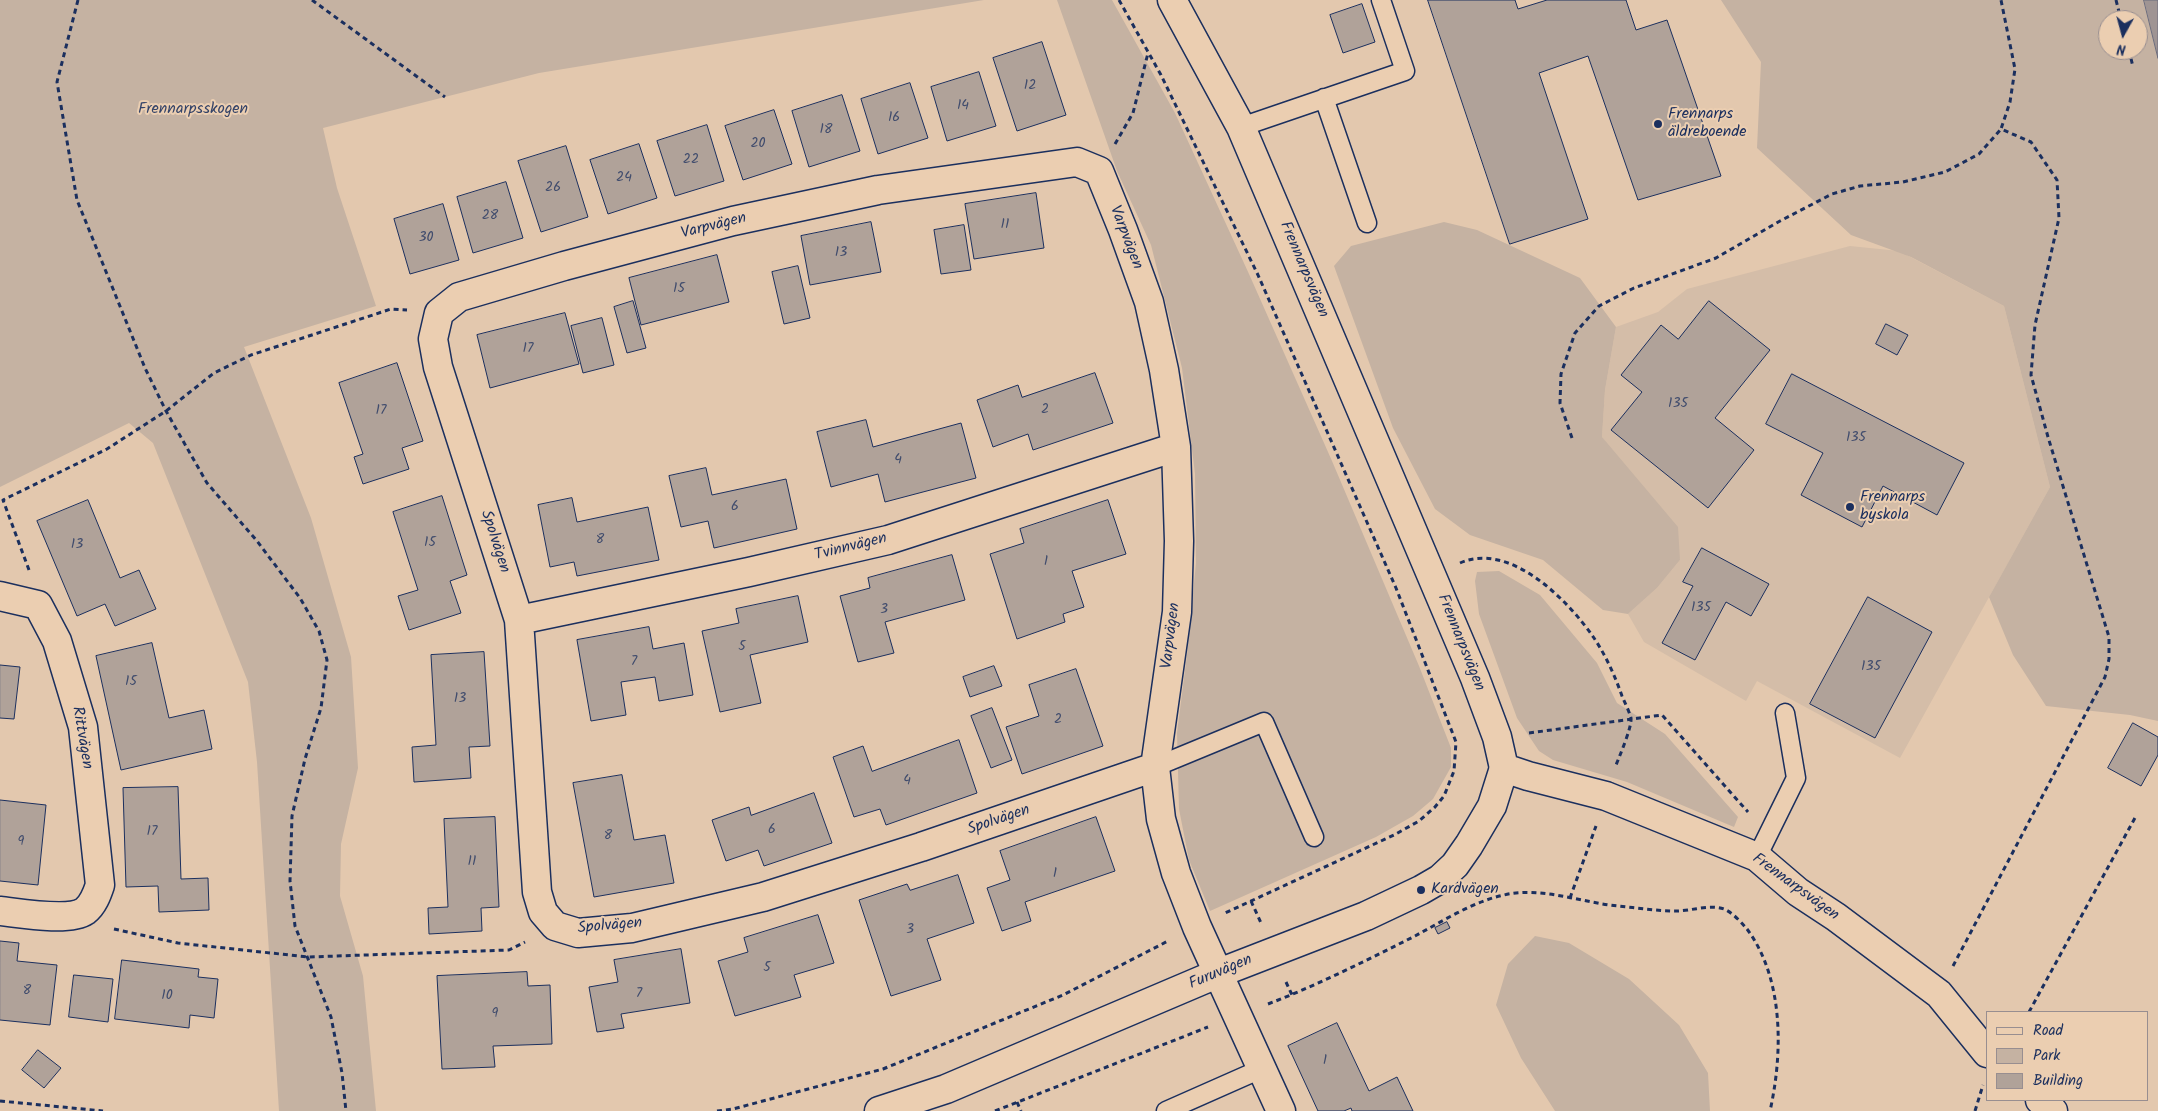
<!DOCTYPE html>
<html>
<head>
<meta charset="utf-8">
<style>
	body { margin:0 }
	#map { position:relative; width:2158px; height:1111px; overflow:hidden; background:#e3c8ae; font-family:Kalam,sans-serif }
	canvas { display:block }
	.legend { position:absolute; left:1986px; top:1011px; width:162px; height:90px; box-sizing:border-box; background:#ebceb1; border:1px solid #988e90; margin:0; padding:6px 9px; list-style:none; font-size:15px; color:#1b2f5e }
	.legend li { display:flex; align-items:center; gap:10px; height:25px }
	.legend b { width:25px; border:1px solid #988e90 }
	.north { position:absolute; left:2098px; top:10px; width:50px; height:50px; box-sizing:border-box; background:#ebceb1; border:1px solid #988e90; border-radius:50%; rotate:187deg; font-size:14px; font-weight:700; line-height:20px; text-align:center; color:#1b2f5e }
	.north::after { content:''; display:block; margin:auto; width:18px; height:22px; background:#1b2f5e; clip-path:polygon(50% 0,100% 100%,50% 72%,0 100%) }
</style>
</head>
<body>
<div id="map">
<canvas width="2158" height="1111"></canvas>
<ul class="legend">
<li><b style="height:6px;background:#ebceb1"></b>Road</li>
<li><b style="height:14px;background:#c5b2a2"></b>Park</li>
<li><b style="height:14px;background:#b0a299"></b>Building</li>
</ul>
<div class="north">N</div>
</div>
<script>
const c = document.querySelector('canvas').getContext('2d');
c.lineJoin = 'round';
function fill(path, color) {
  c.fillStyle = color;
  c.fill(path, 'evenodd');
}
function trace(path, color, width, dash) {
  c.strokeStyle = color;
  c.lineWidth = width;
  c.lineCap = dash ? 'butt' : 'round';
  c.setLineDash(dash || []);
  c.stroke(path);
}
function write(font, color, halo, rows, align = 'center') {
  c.font = font + ' Kalam,sans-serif';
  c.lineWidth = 4;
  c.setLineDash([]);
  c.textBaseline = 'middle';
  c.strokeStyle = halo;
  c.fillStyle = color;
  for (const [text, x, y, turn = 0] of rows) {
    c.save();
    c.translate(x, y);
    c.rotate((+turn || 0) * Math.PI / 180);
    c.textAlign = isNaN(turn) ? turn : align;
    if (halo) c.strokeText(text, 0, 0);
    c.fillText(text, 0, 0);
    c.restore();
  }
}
const built = new Path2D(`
	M1850,246L1899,251L2004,306L2050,487L1900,758L1757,681L1746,701L1644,642L1628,614L1657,588L1680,560L1602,437L1605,390L1616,327L1658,312L1687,289Z`);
const green = new Path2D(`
	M0,0H984L539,73L323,128L337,188L376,306L244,347L311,518L351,657L358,768L341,844L340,896L363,976L376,1111H279L257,762L248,682L153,443L129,423L0,487Z
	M1057,0H1112L1175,113L1249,274L1332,461L1419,666L1451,748V767L1433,799L1413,816L1376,837L1210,911L1189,860L1179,809L1177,733L1187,655L1196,563L1195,474L1182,368L1151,245L1117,171Z
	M1721,0H2144L2158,58V721L2130,715L2046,706L2013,655L1989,597L2050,487L2004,306L1911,257L1851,235L1757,148L1761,62ZM2108,20H2138V50H2108Z
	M1444,222L1477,230L1580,278L1616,327L1605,390L1602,437L1678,527L1680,560L1657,588L1628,614L1603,610L1543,560L1470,535L1435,509L1393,428L1334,266L1351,246Z
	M1499,571L1540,595L1597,663L1617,703L1665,734L1738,817L1734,827L1627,782L1553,760L1539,751L1517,718L1479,614L1475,581L1477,572Z
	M1535,936L1569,943L1629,979L1679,1025L1708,1073L1710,1111H1555L1521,1058L1496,1005L1508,964Z`);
const water = new Path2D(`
	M2144,0H2158V58Z`);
const building = new Path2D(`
	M1428,0H1515L1518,9L1547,0H1626L1636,30L1667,20L1721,176L1638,200L1588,56L1539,73L1588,219L1510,244Z
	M1362,4L1375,42L1343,53L1330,15Z
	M1042,42L1066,115L1017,131L993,58Z
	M979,72L996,126L947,141L931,87Z
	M910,83L928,138L878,154L861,99Z
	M842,95L860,151L809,167L792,111Z
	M774,110L792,164L743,180L725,126Z
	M707,125L724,181L675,196L657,141Z
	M639,144L657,198L608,214L590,160Z
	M566,146L588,217L541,232L518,161Z
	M506,182L523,238L473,253L457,197Z
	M1036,193L1044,248L974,259L965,204Z
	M443,204L459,260L410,274L394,219Z
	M871,222L881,272L810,285L801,236Z
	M964,225L971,270L941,274L934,230Z
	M717,255L729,302L641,325L629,278Z
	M798,266L810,318L784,324L772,272Z
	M633,301L646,348L627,353L614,307Z
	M1709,301L1770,350L1715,418L1754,450L1708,508L1611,430L1642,392L1621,375L1661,325L1678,339Z
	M565,313L579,364L490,388L477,335Z
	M602,318L614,365L583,373L571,326Z
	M1886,324L1908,335L1897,355L1876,344Z
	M397,363L423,441L402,448L409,469L363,484L354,457L363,454L339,383Z
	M1095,373L1113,423L1033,450L1028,434L993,447L977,400L1018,385L1022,397Z
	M1792,374L1964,463L1937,515L1883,486L1862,527L1801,495L1823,453L1766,424Z
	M866,420L873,447L961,423L976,478L885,502L878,474L831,487L817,432Z
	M706,468L712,495L786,479L797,529L714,548L708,521L681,527L669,476Z
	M442,496L467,575L450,581L461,613L409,630L398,596L418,590L393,512Z
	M572,498L577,522L648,507L659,560L577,576L574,562L550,567L538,505Z
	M88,500L120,578L139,570L156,609L115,626L105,604L77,616L37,521Z
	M1108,500L1126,554L1072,571L1084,607L1063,614L1065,622L1017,639L990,554L1024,543L1020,529Z
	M1702,548L1769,584L1751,616L1726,602L1695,660L1662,643L1693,586L1683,582Z
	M952,555L965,600L885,622L894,653L858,662L840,596L870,588L868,578Z
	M798,596L808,642L750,655L761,703L720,712L702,631L739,623L736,609Z
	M1868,597L1932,632L1875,738L1810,704Z
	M649,627L653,649L684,643L693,695L659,701L655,677L621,682L626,715L591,721L577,640Z
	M152,643L169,718L204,710L212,749L121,770L96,656Z
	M484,652L490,746L469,747L471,778L414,782L412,747L436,745L431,655Z
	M0,665L20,667L14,719L0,718Z
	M994,666L1002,686L970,697L963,677Z
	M1076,669L1103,746L1022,774L1006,727L1039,716L1029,685Z
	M992,708L1012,760L991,768L971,716Z
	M2133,723L2158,737V755L2141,786L2108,768Z
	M959,740L977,793L886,825L880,809L854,817L833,757L863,746L872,771Z
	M622,775L634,840L665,835L674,883L594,897L573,783Z
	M178,787L181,879L208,878L209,910L159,912L158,886L126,887L123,788Z
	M814,793L832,843L764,866L758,850L726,861L712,820L749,807L751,815Z
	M0,800L46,805L38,885L0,881Z
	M495,817L499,907L481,908L482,931L429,934L428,908L448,907L444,819Z
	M1096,817L1115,871L1025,902L1031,921L1002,931L987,888L1010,880L1000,851Z
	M958,875L974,923L927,939L941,980L891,996L859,900L907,884L910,890Z
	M818,915L834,963L794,975L801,997L735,1016L718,961L748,952L744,938Z
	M1447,922L1450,928L1438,934L1435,928Z
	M0,941L19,943L17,961L57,965L50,1025L0,1020Z
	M681,949L690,1003L621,1014L624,1028L597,1032L589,987L618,982L614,960Z
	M122,960L199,969L198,977L218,979L214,1018L190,1015L189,1028L115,1019Z
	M527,972L528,986L550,985L552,1044L493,1046L495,1067L442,1069L437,976Z
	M74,975L113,979L108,1022L69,1017Z
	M1337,1023L1369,1091L1397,1077L1413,1111H1352L1351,1108L1344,1111H1318L1288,1046Z
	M38,1050L61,1068L44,1088L22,1070Z`);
const path = new Path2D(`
	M78,0L57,82L77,200L145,368L166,411L207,483L257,541L300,598L319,631L327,660L321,708L305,759L292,816L290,881L295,926L331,1017L342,1073L346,1111
	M312,0L445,97
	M1119,0L1161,75L1258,275L1396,588L1456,742L1454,771L1444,796L1435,807L1419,821L1394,835L1225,913
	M2116,0L2121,20
	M2129,50L2133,67
	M1115,144L1133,113L1148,53
	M1572,438L1560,403L1561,374L1575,333L1599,306L1634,288L1716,258L1780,221L1832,194L1860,186L1903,182L1945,172L1979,154L2001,129
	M1460,563C1510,541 1568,600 1594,638C1606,656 1615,676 1622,696C1625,703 1629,711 1631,718C1632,727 1620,755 1616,765
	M29,570L3,500L107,449L166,411L214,373L251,355L391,309L407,310
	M1529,733L1662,715L1748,812
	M1570,898L1596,826
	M1251,901L1261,923
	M114,929L178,943L308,957L509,950L525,942
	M1953,966L2105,677L2109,659V637L2048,437L2031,375L2035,325L2059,218L2057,180L2031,142L2001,129L2010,102L2015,69L2001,0
	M1286,982L1292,995
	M1268,1004C1318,985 1367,960 1415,936C1443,921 1472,902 1504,895C1541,886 1582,903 1619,906C1638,908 1657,911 1676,911C1691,911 1710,904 1724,909C1733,913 1741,922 1747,929C1784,979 1783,1053 1770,1111
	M2029,1012L2136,816
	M0,1101L103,1111
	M1017,1102L1021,1111
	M717,1111L733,1109L883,1069L1063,995L1168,941
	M995,1111L1208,1027
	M1975,1111L1983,1085`);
const lane = new Path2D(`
	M1324,98L1367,223
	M1241,127L1405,71L1381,0
	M1155,767L1264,722L1314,837
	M1757,857L1796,778L1785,713
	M1166,1111L1261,1069`);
const street = new Path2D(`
	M0,596L38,605L57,641L83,727L100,885C97,894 93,905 85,911C69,922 19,913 0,911
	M519,620L749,572L888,540L1176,447
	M1155,767L921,847L763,897L632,928L578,933L555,926L543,912L537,892L519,620L438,367L433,339L439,313L459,297L564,266L733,221L878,190L1077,162L1099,171L1123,230L1149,302L1164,370L1176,447L1179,541L1177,612L1155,767L1161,819L1176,873L1197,927L1281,1111
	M879,1111L946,1089L1219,973L1366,916L1421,890L1440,879L1455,865L1469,845L1492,806L1504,768`);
const secondary = new Path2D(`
	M1172,0L1241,127L1475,678L1497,737L1504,768L1528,776L1606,796L1757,857L1798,892L1836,917L1939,994L1987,1053
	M2040,1100L2053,1111`);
const markers = [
	[1658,124,5,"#1b2f5e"],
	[1850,507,5,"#1b2f5e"],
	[1421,890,5,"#1b2f5e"]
];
const numberNames = [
	["12",1030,87],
	["14",963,107],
	["16",894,119],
	["18",826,131],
	["20",758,145],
	["22",691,161],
	["24",624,179],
	["26",553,189],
	["28",490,217],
	["11",1005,226],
	["30",426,239],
	["13",841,254],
	["15",679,290],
	["17",528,350],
	["135",1678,405],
	["2",1045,411],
	["17",381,412],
	["135",1856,439],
	["4",898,461],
	["6",735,508],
	["8",600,541],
	["15",430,544],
	["13",77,546],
	["1",1046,563],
	["135",1701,609],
	["3",884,611],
	["5",742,648],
	["7",634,663],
	["135",1871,668],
	["15",131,683],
	["13",460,700],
	["2",1058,721],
	["4",907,782],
	["6",772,831],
	["17",152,833],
	["8",608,837],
	["9",21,843],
	["11",472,863],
	["1",1055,875],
	["3",910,931],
	["5",767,969],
	["8",27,992],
	["7",639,995],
	["10",167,997],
	["9",495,1015],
	["1",1325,1062]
];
const parkNames = [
	["Frennarpsskogen",193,110]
];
const poiNames = [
	["Frennarps",1668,115],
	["äldreboende",1668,133],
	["Frennarps",1860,498],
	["byskola",1860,516],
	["Kardvägen",1431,890]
];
const streetNames = [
	["Varpvägen",714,227,-14],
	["Varpvägen",1125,238,69],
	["Frennarpsvägen",1303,270,67],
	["Spolvägen",494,542,72],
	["Tvinnvägen",851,548,-14],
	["Varpvägen",1172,636,-83],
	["Frennarpsvägen",1460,643,68],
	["Rittvägen",81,738,80],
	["Spolvägen",999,821,-19],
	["Frennarpsvägen",1795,888,36],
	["Spolvägen",610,927,-5],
	["Furuvägen",1221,973,-23]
];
fill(built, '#d4bda8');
fill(green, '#c5b2a2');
fill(water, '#9f9493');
trace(water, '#6a6c7e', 1);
fill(building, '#b0a299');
trace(building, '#1b2f5e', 1);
trace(lane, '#1b2f5e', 21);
trace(street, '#1b2f5e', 31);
trace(secondary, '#1b2f5e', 31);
trace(path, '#1b2f5e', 3, [5, 4]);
trace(lane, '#ebceb1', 18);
trace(street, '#ebceb1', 28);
trace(secondary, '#ebceb1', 28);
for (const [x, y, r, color] of markers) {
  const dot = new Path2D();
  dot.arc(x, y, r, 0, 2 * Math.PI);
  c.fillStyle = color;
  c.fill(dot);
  trace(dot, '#ebceb1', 2);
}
write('14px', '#404c6d', null, numberNames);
write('16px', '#344368', '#ebceb1', parkNames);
write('16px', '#1b2f5e', '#ebceb1', poiNames, 'left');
write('16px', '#1b2f5e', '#ebceb1', streetNames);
</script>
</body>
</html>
